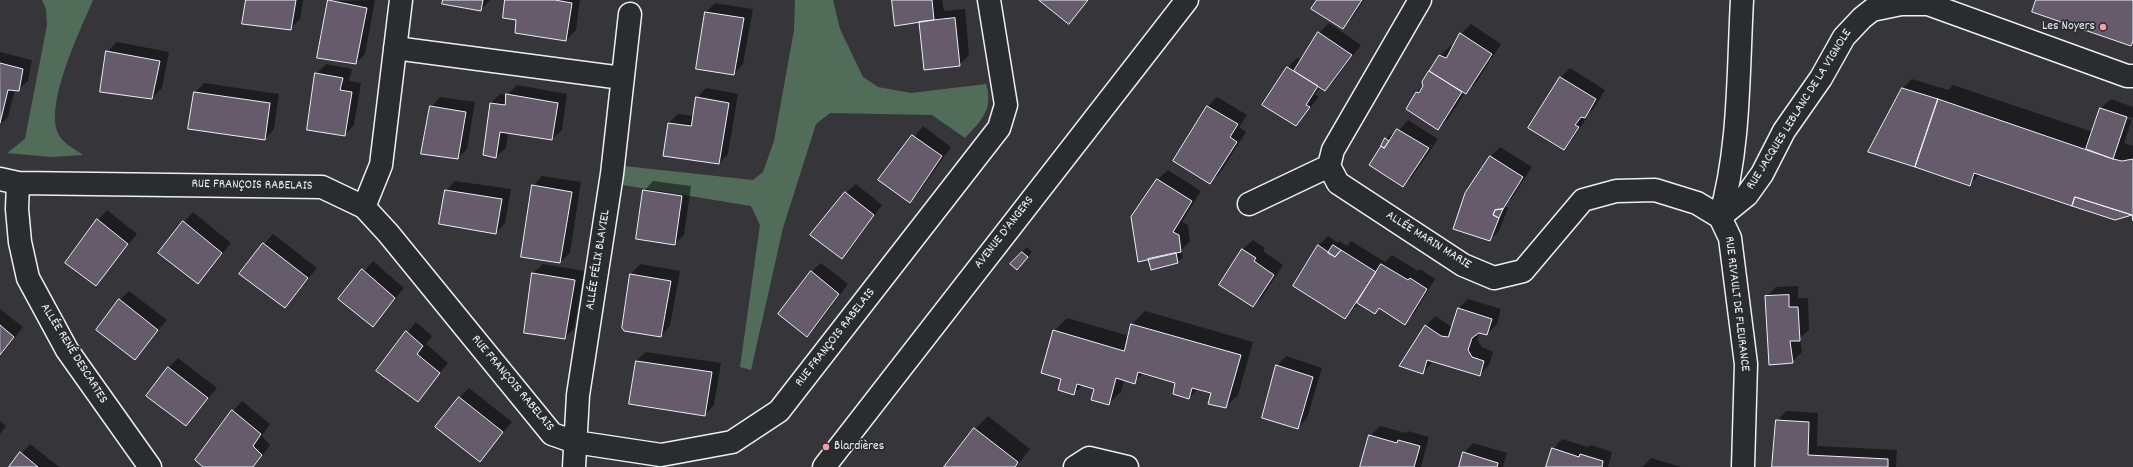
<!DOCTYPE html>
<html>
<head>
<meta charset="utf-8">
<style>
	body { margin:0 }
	canvas { display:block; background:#36363a }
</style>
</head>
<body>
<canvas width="2133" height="467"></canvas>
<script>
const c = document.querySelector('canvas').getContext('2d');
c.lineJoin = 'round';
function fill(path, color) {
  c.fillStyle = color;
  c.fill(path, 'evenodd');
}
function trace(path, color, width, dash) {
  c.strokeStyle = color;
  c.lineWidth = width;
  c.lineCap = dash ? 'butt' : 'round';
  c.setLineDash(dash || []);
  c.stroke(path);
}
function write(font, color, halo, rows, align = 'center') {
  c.font = font + ' Dekko,sans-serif';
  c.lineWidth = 3.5;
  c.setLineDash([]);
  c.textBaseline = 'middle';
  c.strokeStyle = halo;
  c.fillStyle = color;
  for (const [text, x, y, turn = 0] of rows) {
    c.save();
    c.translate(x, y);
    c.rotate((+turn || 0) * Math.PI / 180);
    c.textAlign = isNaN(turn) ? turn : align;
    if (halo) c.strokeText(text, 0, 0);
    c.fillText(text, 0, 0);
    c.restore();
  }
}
const green = new Path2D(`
	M42,0H93C81,29 40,112 61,138C66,145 76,150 83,155L51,157L7,153L25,139L47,25L46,9Z
	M795,0H833L840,29L863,77L878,87L911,93L986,84C994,109 981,121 965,138L932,115L830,113L816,124L783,228L751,370L740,367L760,225L751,206L623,185L624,166L753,180L763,172L774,141L794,30Z`);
const shadow = new Path2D(`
	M247,0H303L300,19L290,29Z
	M375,0L365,54L356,63L329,1Z
	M444,0H490L481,10Z
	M506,0H580L576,30L566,40L518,19Z
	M893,0H942L944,11L965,9L969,55L959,65L920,21Z
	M1041,0H1089L1069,22Z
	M1318,0H1364L1352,18L1343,28Z
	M715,3L753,9L743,64L734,74L706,12Z
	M1329,23L1361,45L1335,80L1325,90L1320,86L1315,95L1319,97L1296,125L1264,104L1288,67L1297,58L1302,60L1319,33Z
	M1471,24L1501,44L1475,84L1465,92L1448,119L1438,129L1407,109L1417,92L1424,85L1423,82L1440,56L1450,46L1453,48L1461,34Z
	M117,42L169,52L162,88L152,98L107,52Z
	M0,52L32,60L28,81L18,90H15L8,117L0,125Z
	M326,64L352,69L349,81L361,83L354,125L345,135L316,74Z
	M1570,68L1605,90L1594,108L1586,116L1587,117L1573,139L1564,149L1560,78Z
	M1912,79L1948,90L1953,85L2093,132L2101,108L2111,99L2133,107V116L2124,143L2133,146V216V215L1980,174L1969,185L1903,88ZM2105,109L2132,118L2131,120L2105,111Z
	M204,83L279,94L274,129L265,139L195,93Z
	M517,85L567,94L562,130L552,139L508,133L506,148L496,157L491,103L500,94L507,95Z
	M706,88L738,94L728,154L719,163L669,123L678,114L694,116L697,98Z
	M440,97L475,102L467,149L458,158L431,107Z
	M1217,97L1247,115L1239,127L1246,132L1220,173L1210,182L1175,160L1208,106Z
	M1408,120L1438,139L1412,177L1403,186L1386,139L1391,134L1394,136Z
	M923,126L951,147L919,192L910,201L880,179Z
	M1500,147L1532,167L1512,198L1506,204V207L1508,208L1499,231L1489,240L1490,157Z
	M1168,170L1201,191L1182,222L1188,225L1190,241L1181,250L1183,257L1178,262L1149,259L1132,217L1158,179Z
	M542,176L581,182L570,253L560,262L533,186Z
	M455,181L511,189L505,223L496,233L446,191Z
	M653,181L691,186L684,235L674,244L644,191Z
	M856,184L882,205L851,248L842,258L846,193Z
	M107,210L137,234L96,284L98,220Z
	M193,212L231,243L198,283L184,222Z
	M273,234L317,268L285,307L264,244Z
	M1328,236L1338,243L1339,241L1347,246L1351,241L1385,262L1392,255L1418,271L1420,269L1435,279L1414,314L1405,323L1380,308L1375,313L1359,303L1345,318L1294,286L1319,245Z
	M1253,240L1265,248L1263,251L1283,265L1263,296L1253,306L1221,285L1243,249Z
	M1027,247L1032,252L1022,264V252Z
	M373,261L404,288L373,325L340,299Z
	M821,263L848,284L817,326L807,335L811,272Z
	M543,264L584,271L574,329L564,338L533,273Z
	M640,264L680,271L670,326L661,336L623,328L631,274Z
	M1798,286V298H1808L1809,330L1800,338L1802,352L1792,362L1766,297L1776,287Z
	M129,291L167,320L134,358L120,300Z
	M1468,299L1501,309L1497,324L1487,334L1480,332L1477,340L1482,347L1493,352L1489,365L1480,375L1433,361L1423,373L1426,326L1435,316L1452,327L1459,308Z
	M0,309L23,327L0,357Z
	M1145,311L1253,342L1238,395L1225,407L1212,392L1199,388L1189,398L1177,382L1144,373L1134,382L1124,380L1121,392L1108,404L1095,388L1083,385L1073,394L1062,378L1054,331L1067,318L1129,336L1132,324Z
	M416,322L432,336L426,344L448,363L418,401L377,370Z
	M646,352L721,363L714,405L705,415L636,361Z
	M1286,356L1322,368L1307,418L1297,428L1277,366Z
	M178,358L217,388L186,425L168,368Z
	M469,388L512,422L480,460L459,398Z
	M242,401L270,424L262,436L270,445L254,467H204L196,460L233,411Z
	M1786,411L1818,413L1817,446L1897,450L1896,467H1773L1777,421Z
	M988,416L1030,449L1020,462L1015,467H945L975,429Z
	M0,421L6,426L0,434Z
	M1380,426L1406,433L1408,431L1429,437L1421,467H1361L1370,436Z
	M1562,439L1588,447L1591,445L1612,452L1608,467H1547L1553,449Z
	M1473,443L1507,453L1503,467H1460L1464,453Z
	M30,444L59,467H10Z
	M1651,458L1681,467H1642Z`);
const building = new Path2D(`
	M246,0H296L291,30L242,24Z
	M328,0L367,8L356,64L317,58Z
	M443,0H483L481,11L442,4Z
	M505,0H555L572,3L566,41L515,33L516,20L503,18Z
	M892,0H932L934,20L895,26Z
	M1039,0H1088L1069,24Z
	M1317,0H1362L1343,29L1311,9Z
	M2036,0H2133V41L2131,46L2032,12Z
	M705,12L744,18L734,75L696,69Z
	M955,18L960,66L924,70L919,22Z
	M1318,32L1352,55L1325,91L1294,71Z
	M1460,33L1492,54L1466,94L1429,71L1439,55L1446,58Z
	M106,51L160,61L152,99L100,92Z
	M0,63L23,69L19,91L8,90L0,123Z
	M1287,67L1318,86L1306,105L1310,107L1296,126L1262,105Z
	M1429,71L1462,92L1438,130L1406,109L1416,92L1419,93L1423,86L1422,82Z
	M315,73L343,78L340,90L352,92L345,136L307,130Z
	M1560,77L1596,99L1585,118L1581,117L1575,125L1579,127L1564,150L1528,128Z
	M1902,88L1938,99L1915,167L1868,152Z
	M194,92L270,103L265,140L188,129Z
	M506,94L558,103L552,140L500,132L496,158L483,155L490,103L505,105Z
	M696,97L729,103L719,164L663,156L668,123L691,126Z
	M1938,99L2113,159L2122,161L2133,159V221L2132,215L2075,197L2072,206L1974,173L1970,186L1915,167Z
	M430,106L466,112L458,159L421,154Z
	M1207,106L1238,124L1230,137L1237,142L1210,184L1173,161Z
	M2100,108L2127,117L2113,159L2086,149Z
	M1397,129L1429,148L1403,187L1369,165L1381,146L1384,148Z
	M912,135L942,156L910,203L878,180Z
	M1385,138L1389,141L1384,148L1381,146Z
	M1490,156L1523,177L1503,209L1495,210L1493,215L1499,218L1490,241L1453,229L1465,193Z
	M1157,179L1192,201L1173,232L1179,235L1181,252L1138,262L1131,217Z
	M532,185L572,192L560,263L521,257Z
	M445,190L502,199L496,234L439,224Z
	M643,190L682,196L675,245L636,239Z
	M845,192L874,215L842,259L810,235Z
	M2075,197L2132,215L2115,220L2072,206Z
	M1503,209L1499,218L1493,215L1495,210Z
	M97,219L128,244L96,286L65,263Z
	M183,221L222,253L198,284L158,253Z
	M263,243L308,278L285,308L239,274Z
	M1318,245L1335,257L1341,250L1376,272L1345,319L1293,286Z
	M1333,245L1341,250L1335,257L1328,253Z
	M1242,249L1256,258L1254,261L1274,275L1253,307L1219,285Z
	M1022,252L1028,257L1017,270L1010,264Z
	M1176,253L1178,263L1151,270L1148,259Z
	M1381,264L1408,280L1410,278L1427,289L1405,325L1379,308L1375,314L1357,303Z
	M362,269L395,298L373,327L338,299Z
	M811,271L839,294L807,337L778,314Z
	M532,273L575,280L565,339L524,333Z
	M630,274L671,281L661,337L624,331L622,328Z
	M1789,295V307H1798L1800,341H1790L1793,363L1769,365L1765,296Z
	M119,299L158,330L135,360L96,330Z
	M1458,308L1492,319L1487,335L1479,333L1472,338L1468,350L1472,357L1484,361L1480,376L1427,360L1423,374L1399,366L1425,325L1441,336L1448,337Z
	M1131,324L1241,355L1226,408L1208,404L1211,393L1192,388L1189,399L1173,394L1175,383L1138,372L1135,384L1116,378L1109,405L1091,400L1094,389L1077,384L1074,395L1058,390L1061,379L1041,373L1053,330L1124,351Z
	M0,325L14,337L0,355Z
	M406,331L423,346L417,354L440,373L418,402L376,371Z
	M636,361L712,372L705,416L629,404Z
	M1276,365L1313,377L1298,429L1262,418Z
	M168,367L208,398L186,426L146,396Z
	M459,397L503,432L480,462L435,427Z
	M232,410L261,434L253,446L262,455L253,467H203L195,460Z
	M1776,420L1809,422L1808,455L1888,459V467H1772Z
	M974,428L1018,462L1015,467H944Z
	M1369,435L1397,443L1398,440L1420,446L1414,467H1360Z
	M1552,448L1579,457L1580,454L1603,461L1602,467H1546Z
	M20,452L38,467H9Z
	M1463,452L1498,463L1497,467H1459Z`);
const minor = new Path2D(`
	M1420,0L1333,150L1329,166L1338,183L1463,265L1494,278L1523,271L1583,200L1616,191L1655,190L1697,203L1720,217
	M1742,0C1738,72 1740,148 1720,217L1730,238L1746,364L1743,467
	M395,48L622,78
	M0,179L18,183L322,187L364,207L388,233L552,434L575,442L661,455L732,442L779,411L999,128L1006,105L989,0
	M18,183L17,209L20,242L28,278L67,350L150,467
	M1249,204L1329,166
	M364,207L381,165L401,0
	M1720,217L1747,195L1762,174L1784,131L1821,78L1844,37L1862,18L1872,10L1901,4H1928L2127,76H2133
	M574,467L578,395L612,174L630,14
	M824,467L1187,0
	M1075,467L1089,458L1127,467`);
const markers = [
	[2103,27,4,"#ff9aa2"],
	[826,447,4,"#ff9aa2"]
];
const poiNames = [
	["Les Noyers",2095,27],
	["Blardières",834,447,"left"]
];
const streetNames = [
	["RUE JACQUES LEBLANC DE LA VIGNOLE",1800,110,-58],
	["RUE FRANÇOIS RABELAIS",252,186,1],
	["AVENUE D'ANGERS",1005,233,-52],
	["ALLÉE MARIN MARIE",1428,241,32],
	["ALLÉE FÉLIX BLAVIEL",599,260,-81],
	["RUE RIVAULT DE FLEURANCE",1736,304,83],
	["RUE FRANÇOIS RABELAIS",836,338,-52],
	["ALLÉE RENÉ DESCARTES",73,354,58],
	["RUE FRANÇOIS RABELAIS",512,384,50]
];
fill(green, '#526c5a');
fill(shadow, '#0007');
fill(building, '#655b6a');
trace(building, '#e8f1f8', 1);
trace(minor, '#e8f1f8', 25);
trace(minor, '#2a2d2e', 22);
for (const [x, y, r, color] of markers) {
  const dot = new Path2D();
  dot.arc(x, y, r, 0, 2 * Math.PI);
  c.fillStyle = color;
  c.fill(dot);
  trace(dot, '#2a2d2e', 1.5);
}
write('13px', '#e8f1f8', '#2a2d2e', poiNames, 'right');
write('13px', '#e8f1f8', '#2a2d2e', streetNames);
</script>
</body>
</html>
